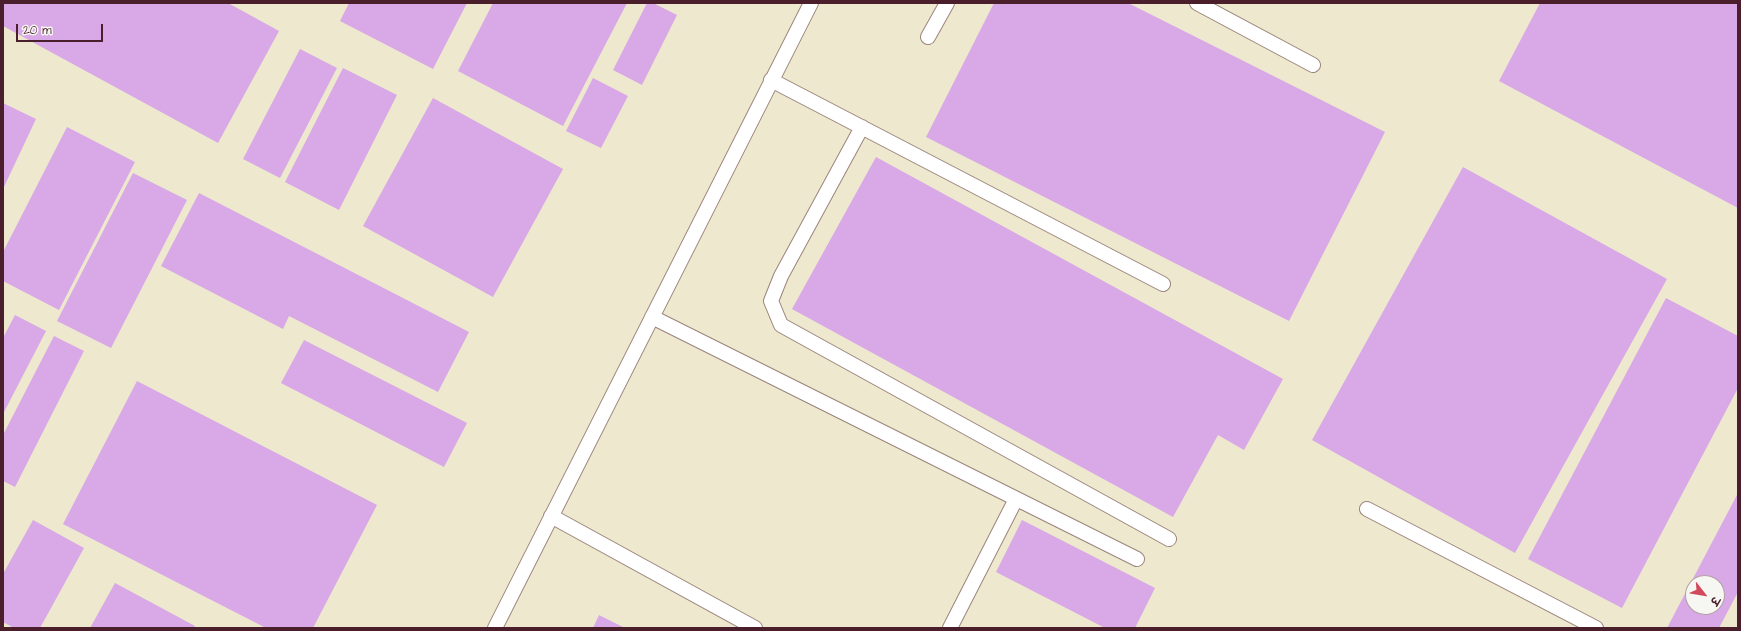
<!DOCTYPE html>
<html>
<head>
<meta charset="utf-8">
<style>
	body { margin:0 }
	#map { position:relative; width:1741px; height:631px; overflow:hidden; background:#ede8ce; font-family:"Architects Daughter","Playpen Sans Deva",sans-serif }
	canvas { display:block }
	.frame { position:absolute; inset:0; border:4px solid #4a1f2b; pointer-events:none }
	.north { position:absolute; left:1685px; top:575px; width:40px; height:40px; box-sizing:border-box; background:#f6f6f2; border:1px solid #b1a0a2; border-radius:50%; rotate:121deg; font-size:11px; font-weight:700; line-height:16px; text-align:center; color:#4a1f2b }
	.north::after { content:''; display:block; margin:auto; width:14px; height:18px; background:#d1495b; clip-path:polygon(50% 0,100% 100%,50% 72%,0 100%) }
	.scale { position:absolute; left:16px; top:24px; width:87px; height:18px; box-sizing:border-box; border:2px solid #4a1f2b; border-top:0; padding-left:5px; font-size:12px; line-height:14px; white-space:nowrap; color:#4a1f2b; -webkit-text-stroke:3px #f6f6f2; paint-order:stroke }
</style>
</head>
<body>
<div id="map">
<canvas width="1741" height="631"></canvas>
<div class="frame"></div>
<div class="north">उ</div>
<div class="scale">20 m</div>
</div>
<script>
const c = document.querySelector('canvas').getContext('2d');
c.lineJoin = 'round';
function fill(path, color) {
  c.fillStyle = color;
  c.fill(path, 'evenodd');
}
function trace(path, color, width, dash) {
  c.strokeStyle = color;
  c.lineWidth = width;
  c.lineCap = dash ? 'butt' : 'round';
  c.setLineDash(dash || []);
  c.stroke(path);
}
const building = new Path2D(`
	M3,3H228L279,31L218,143L3,26Z
	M349,3H467L433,69L340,21Z
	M493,3H627L563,126L458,71Z
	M647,3H653L677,15L642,85L613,70Z
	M994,3H1128L1385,132L1289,321L926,137Z
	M1540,3H1738V208L1499,81Z
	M300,49L337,68L280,178L243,159Z
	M343,68L397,95L339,210L285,182Z
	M593,78L628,96L601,148L566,131Z
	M433,98L563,169L493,297L363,226Z
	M3,103L36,119L3,189Z
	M67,127L135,162L59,310L3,281V252Z
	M876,157L1283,379L1244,450L1218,435L1173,517L792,309Z
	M1463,167L1667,279L1515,553L1312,440Z
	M133,173L187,200L111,348L57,321Z
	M199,193L469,332L438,392L289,316L283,329L161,266Z
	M1666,298L1738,336V388L1622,608L1528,559Z
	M15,315L46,331L3,414V338Z
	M54,336L84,351L15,487L3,481V435Z
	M304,340L467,423L444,467L281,383Z
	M137,381L377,505L313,628H266L63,524Z
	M1738,493V592L1719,628H1667ZM1693,583H1717V607H1693Z
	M33,520L84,548L40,628H14L3,622V574Z
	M1022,520L1155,588L1135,628H1105L996,572Z
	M115,583L195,626L194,628H90Z
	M599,615L625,628H593Z`);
const service = new Path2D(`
	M1197,3L1313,65
	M928,37L947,3
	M771,80L1163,284
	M862,127L781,276L771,301L781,325L1169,539
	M652,317L1137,559
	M1367,509L1596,628
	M551,516L755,628
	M495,628L811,3
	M950,628L1016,499`);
fill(building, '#d8a8e7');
trace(service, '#9c847c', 16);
trace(service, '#fff', 14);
</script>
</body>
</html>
